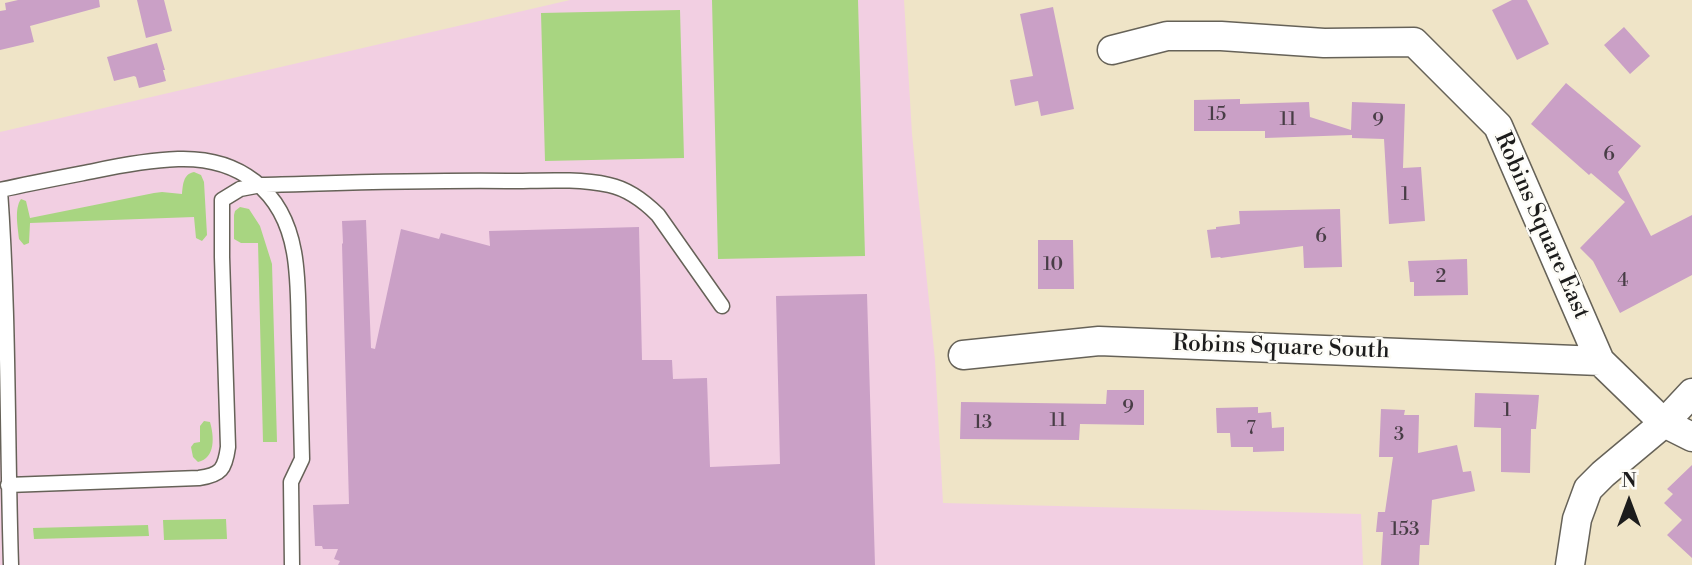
<!DOCTYPE html>
<html>
<head>
<meta charset="utf-8">
<style>
	body { margin:0 }
	#map { position:relative; width:1692px; height:565px; overflow:hidden; background:#efe4c7; font-family:"Libre Bodoni",serif }
	canvas { display:block }
	.north { position:absolute; left:1594px; top:467px; width:70px; height:70px; -webkit-text-stroke:5px #fdfcf7; paint-order:stroke; rotate:0deg; font-size:19px; font-weight:700; line-height:28px; text-align:center; color:#1c1c1c }
	.north::after { content:''; display:block; margin:auto; width:24px; height:32px; background:#1c1c1c; clip-path:polygon(50% 0,100% 100%,50% 72%,0 100%) }
</style>
</head>
<body>
<div id="map">
<canvas width="1692" height="565"></canvas>
<div class="north">N</div>
</div>
<script>
const c = document.querySelector('canvas').getContext('2d');
c.lineJoin = 'round';
function fill(path, color) {
  c.fillStyle = color;
  c.fill(path, 'evenodd');
}
function trace(path, color, width, dash) {
  c.strokeStyle = color;
  c.lineWidth = width;
  c.lineCap = dash ? 'butt' : 'round';
  c.setLineDash(dash || []);
  c.stroke(path);
}
function write(font, color, halo, rows, align = 'center') {
  c.font = font + ' "Libre Bodoni",serif';
  c.lineWidth = 5;
  c.setLineDash([]);
  c.textBaseline = 'middle';
  c.strokeStyle = halo;
  c.fillStyle = color;
  for (const [text, x, y, turn = 0] of rows) {
    c.save();
    c.translate(x, y);
    c.rotate((+turn || 0) * Math.PI / 180);
    c.textAlign = isNaN(turn) ? turn : align;
    if (halo) c.strokeText(text, 0, 0);
    c.fillText(text, 0, 0);
    c.restore();
  }
}
const built = new Path2D(`
	M570,0H904L912,134L935,360L943,503L1361,514L1363,565H0V132Z`);
const green = new Path2D(`
	M712,0H858L865,256L718,259Z
	M680,10L684,158L545,161L541,13Z
	M194,172L201,175L204,182L207,235L202,241L196,238L194,217L30,223L29,243L24,245L19,239C18,227 14,209 21,199L26,201L30,218L154,193L162,192L182,194C183,185 183,174 194,172Z
	M240,207L249,209L260,226L272,264L277,442H263L258,243H241L234,239V215L235,211Z
	M204,421L210,422C214,436 216,458 198,462L193,457L191,447L194,443L200,442V426Z
	M226,519L227,539L164,540L163,520Z
	M148,525L149,536L34,539L33,528Z`);
const building = new Path2D(`
	M18,0H99L100,7L30,26L34,42L0,50V11L6,10L5,3Z
	M137,0H164L172,31L146,38Z
	M1512,0H1527L1549,44L1517,60L1492,10Z
	M1053,7L1074,109L1041,116L1038,101L1015,106L1010,80L1033,76L1020,14Z
	M1624,27L1650,56L1630,74L1604,45Z
	M157,43L165,70H163L166,81L139,88L136,77L134,76L114,81L107,57Z
	M1566,83L1641,146L1618,172L1651,236L1692,215V275L1620,313L1593,261L1580,248L1625,202L1591,173L1589,175L1531,124Z
	M1240,99V104L1309,102L1310,117L1351,130L1352,102L1405,104L1403,168L1421,167L1425,221L1389,224L1384,139L1352,138V135L1265,138V131H1194V100Z
	M1340,209L1342,267L1304,268L1303,246L1221,258L1220,257L1211,258L1207,230L1216,229V227L1240,224L1239,211Z
	M366,220L371,348L375,349L401,229L439,239L441,233L490,246L489,231L639,227L642,360H672L673,379L707,378L710,467L780,464L776,296L867,294L875,565H338L340,561L334,559L338,549H323L322,546H315L313,505L349,504L342,244L343,243L342,221Z
	M1038,240H1073L1074,289H1038Z
	M1467,259L1468,295L1414,296V282H1410L1408,261Z
	M1107,390H1144V425L1080,424L1079,440L960,439L961,402L1106,404Z
	M1475,393L1539,395L1536,429H1531L1530,473L1501,472V428L1474,427Z
	M1258,407V413L1271,412L1272,428L1284,427V451L1253,452V447H1231L1230,433H1217L1216,408Z
	M1381,409L1405,410L1404,415H1419L1418,453L1457,445L1463,472L1471,471L1475,491L1432,500L1429,545H1420L1419,565H1381L1383,532H1376L1378,512H1385L1393,457H1379Z
	M1692,465V558L1667,535L1682,520L1664,503L1673,494L1667,489Z`);
const service = new Path2D(`
	M0,190C31,183 63,177 94,171C122,165 149,160 178,159C239,157 283,190 294,252C299,279 298,308 299,336C300,377 301,418 302,459L291,482L292,565
	M0,190C9,315 7,440 11,565
	M8,485L199,478C221,475 225,469 228,447L222,257V200L240,189L261,185C343,183 425,180 507,181C540,181 576,178 609,185C628,189 645,202 658,215L722,306`);
const minor = new Path2D(`
	M1112,50L1167,36H1221L1324,43L1414,42L1498,126L1600,361L1664,423L1692,437
	M963,355L1099,341L1600,361
	M1570,565L1577,519L1588,489L1603,474L1664,423L1692,393`);
const numberNames = [
	["15",1217,115],
	["11",1288,120],
	["9",1378,121],
	["6",1609,155],
	["1",1405,195],
	["6",1321,237],
	["10",1053,265],
	["2",1441,277],
	["4",1623,281],
	["9",1128,408],
	["1",1507,411],
	["11",1058,421],
	["13",983,423],
	["7",1251,429],
	["3",1399,435],
	["153",1405,530]
];
const streetNames = [
	["Robins Square East",1541,226,66],
	["Robins Square South",1281,348,2]
];
fill(built, '#f2cfe2');
fill(green, '#a8d581');
fill(building, '#caa0c6');
trace(service, '#666258', 17);
trace(minor, '#666258', 31);
trace(service, '#fff', 14);
trace(minor, '#fff', 28);
write('19px', '#483d46', null, numberNames);
write('23px', '#1c1c1c', '#fdfcf7', streetNames);
</script>
</body>
</html>
